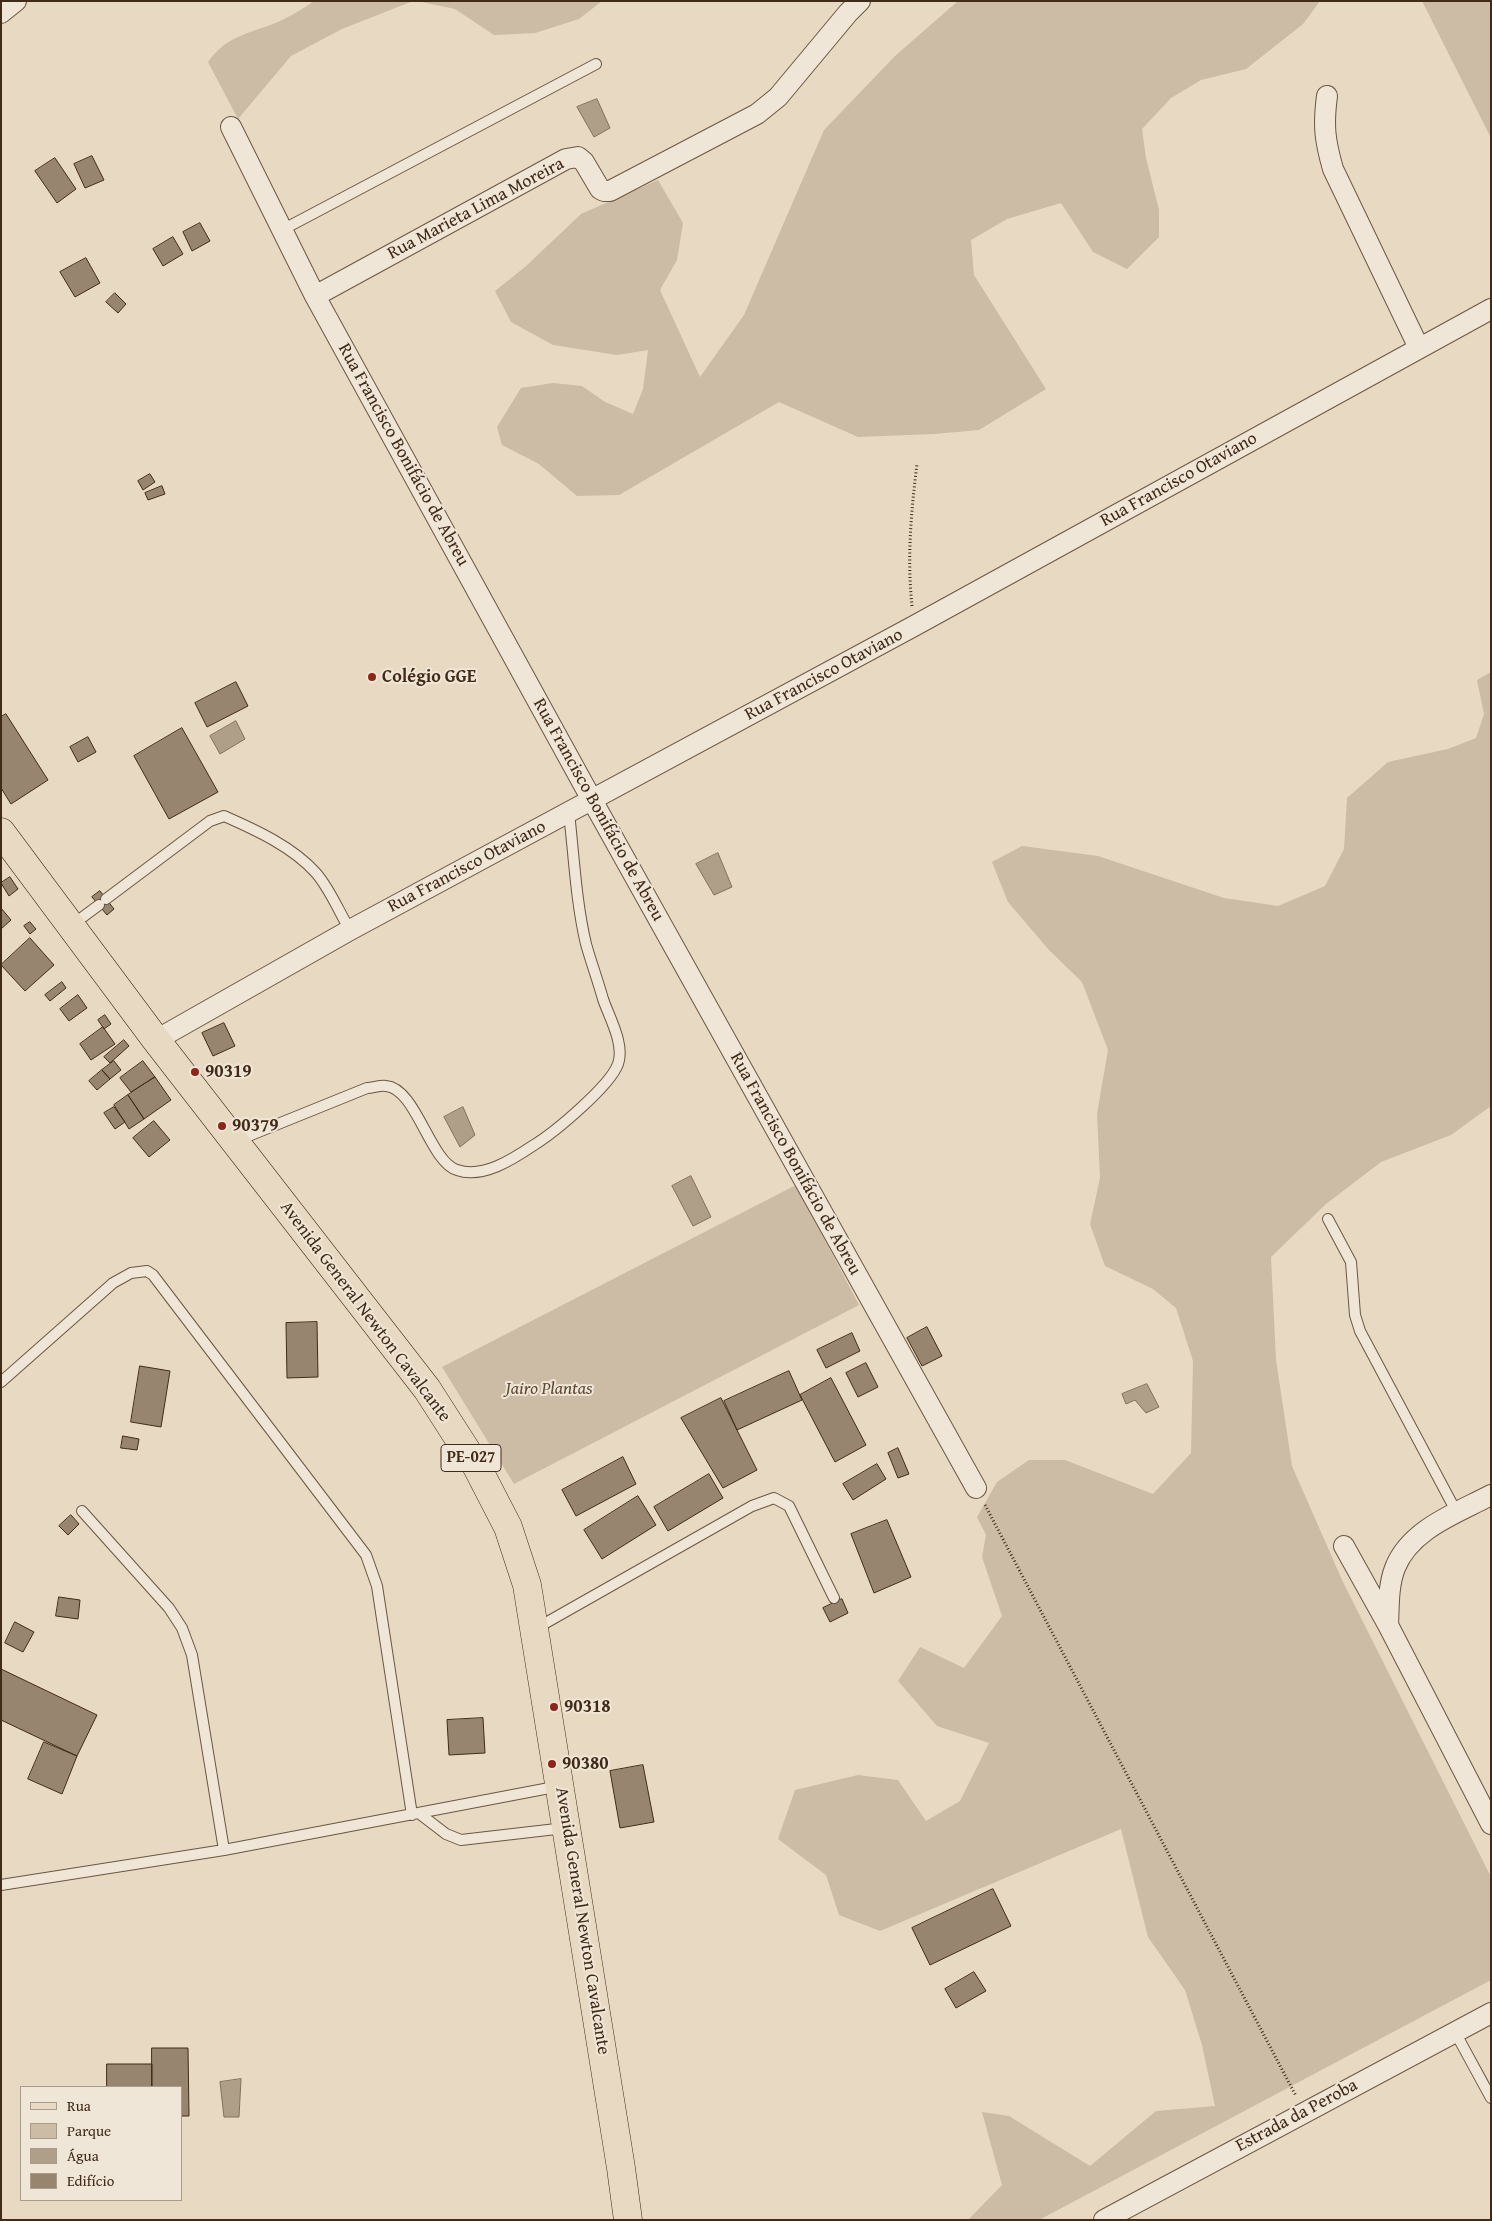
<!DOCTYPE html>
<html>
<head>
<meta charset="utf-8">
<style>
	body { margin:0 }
	#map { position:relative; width:1492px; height:2221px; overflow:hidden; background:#e8d9c2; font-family:"Gentium Book Plus",serif }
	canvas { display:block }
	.frame { position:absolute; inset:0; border:2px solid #412b18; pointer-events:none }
	.legend { position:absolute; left:20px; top:2086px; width:162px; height:115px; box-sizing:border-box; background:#f0e6d7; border:1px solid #aa9b8b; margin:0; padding:6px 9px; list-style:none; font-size:15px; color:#412b18 }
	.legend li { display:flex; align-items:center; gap:10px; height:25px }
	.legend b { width:25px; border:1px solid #aa9b8b }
</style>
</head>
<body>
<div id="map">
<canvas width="1492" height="2221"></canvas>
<div class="frame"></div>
<ul class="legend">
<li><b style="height:6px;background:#e8d9c2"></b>Rua</li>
<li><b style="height:14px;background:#ccbba5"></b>Parque</li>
<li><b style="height:14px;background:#af9e88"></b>Água</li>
<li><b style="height:14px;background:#988570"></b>Edifício</li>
</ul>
</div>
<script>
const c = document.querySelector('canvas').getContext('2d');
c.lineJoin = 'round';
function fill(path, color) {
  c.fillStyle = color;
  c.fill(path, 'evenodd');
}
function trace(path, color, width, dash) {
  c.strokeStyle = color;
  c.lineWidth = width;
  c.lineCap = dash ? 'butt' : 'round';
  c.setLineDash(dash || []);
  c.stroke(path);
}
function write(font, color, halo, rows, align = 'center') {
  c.font = font + ' "Gentium Book Plus",serif';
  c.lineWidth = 4;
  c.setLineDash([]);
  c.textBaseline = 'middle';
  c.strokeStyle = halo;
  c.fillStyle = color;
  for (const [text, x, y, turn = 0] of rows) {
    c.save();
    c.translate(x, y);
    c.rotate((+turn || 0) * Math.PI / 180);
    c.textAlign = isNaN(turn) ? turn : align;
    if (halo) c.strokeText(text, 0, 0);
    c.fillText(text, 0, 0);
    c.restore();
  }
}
const green = new Path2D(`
	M314,1H413L342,29L291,56L238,119L208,62C229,32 254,34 284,19C295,14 305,7 314,1Z
	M417,1H602L579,19L535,33L494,35L455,9Z
	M958,1H1320L1303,24L1246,69L1201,80L1171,98L1142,129L1146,158L1159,210V237L1127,269L1093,252L1061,203L1007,219L971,240L974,275L1046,389L979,430L934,434L858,437L779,402L619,495L577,496L539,464L502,445L497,427L521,388L553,383L582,386L605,402L633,414L643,389L648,350L617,355L553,345L511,322L495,291L525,267L581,214L658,180L683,223L677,260L660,290L700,377L744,315L824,130L895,56Z
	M1422,1H1491V138Z
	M1491,672V1106L1451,1135L1381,1162L1326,1204L1271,1257L1276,1360L1292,1466L1342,1580L1491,1877V1980L1039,2220H968L1002,2185L982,2112L1009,2116L1090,2166L1156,2111L1215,2106L1202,2045L1185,1990L1148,1937L1121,1829L880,1931L839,1915L826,1875L778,1839L795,1790L858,1775L898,1780L926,1821L960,1801L989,1743L937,1726L898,1681L920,1647L964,1668L1002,1616L982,1557L986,1535L977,1517L997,1482L1029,1460H1065L1153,1494L1191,1453L1193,1361L1176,1308L1153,1289L1105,1266L1090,1224L1100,1178L1097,1114L1108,1050L1082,982L1049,950L1008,902L992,862L1022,846L1098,856L1224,898L1278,906L1325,886L1344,849L1347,798L1388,762L1448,749L1476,738L1484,714L1477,680Z
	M796,1185L859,1305L514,1484L442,1367Z`);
const water = new Path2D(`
	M597,99L610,128L594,137L577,107Z
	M236,721L245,739L220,754L210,736Z
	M718,853L732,887L714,895L696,864Z
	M463,1107L475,1135L460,1147L444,1117Z
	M691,1176L711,1217L693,1226L672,1186Z
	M1147,1384L1159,1407L1146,1413L1135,1400L1126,1404L1122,1394Z
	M241,2079L239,2117H224L220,2082Z`);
const building = new Path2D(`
	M92,156L104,180L85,188L74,164Z
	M55,158L76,189L57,203L35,171Z
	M200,223L210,241L192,251L183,232Z
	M173,237L183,254L163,266L153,249Z
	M86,258L100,283L75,297L60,272Z
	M115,293L126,304L118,313L106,302Z
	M150,474L155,482L143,490L138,481Z
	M162,486L165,494L148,500L145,493Z
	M236,682L248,706L207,727L195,703Z
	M6,714L48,780L11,804L1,788V717Z
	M182,728L218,792L169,819L134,756Z
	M88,737L96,752L78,762L70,747Z
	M10,877L18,889L9,896L1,883Z
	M100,891L114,909L107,915L92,897Z
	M1,908L11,920L1,929Z
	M30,922L36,929L30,934L24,926Z
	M30,938L54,965L25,991L1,965Z
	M62,982L66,988L50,1001L45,995Z
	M78,995L87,1008L69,1021L60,1009Z
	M105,1015L111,1024L104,1029L98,1020Z
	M224,1023L235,1046L213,1056L202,1033Z
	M103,1027L115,1044L91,1060L80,1044Z
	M124,1040L129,1046L110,1063L104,1057Z
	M114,1061L121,1070L110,1079L102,1070Z
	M143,1061L155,1077L131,1092L120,1078Z
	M102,1070L110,1079L97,1090L89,1081Z
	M155,1077L171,1100L144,1119L128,1095Z
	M128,1095L144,1119L129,1129L114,1105Z
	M114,1107L125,1122L115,1129L104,1113Z
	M154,1121L170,1140L149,1157L133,1138Z
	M317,1322L318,1377L287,1378L286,1323Z
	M927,1327L942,1356L922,1366L907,1338Z
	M852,1333L860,1351L826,1368L817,1350Z
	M866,1363L878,1387L858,1397L846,1373Z
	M140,1366L170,1371L161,1427L131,1422Z
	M789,1371L802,1400L737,1430L724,1401Z
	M831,1378L866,1445L835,1462L800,1395Z
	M721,1398L757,1470L723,1488L681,1418Z
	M123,1436L139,1439L137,1450L121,1448Z
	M898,1448L909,1474L898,1478L888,1453Z
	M623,1457L636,1484L576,1516L562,1490Z
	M877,1464L886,1479L853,1500L843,1484Z
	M709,1474L723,1498L668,1531L654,1507Z
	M638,1496L656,1525L602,1559L584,1530Z
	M71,1515L79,1524L68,1535L59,1526Z
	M887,1520L911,1577L874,1593L851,1534Z
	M59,1597L80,1600L78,1619L56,1616Z
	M842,1599L848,1613L830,1622L823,1608Z
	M15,1622L34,1632L23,1652L5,1643Z
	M1,1669L97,1715L77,1756L1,1720Z
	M483,1718L485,1753L449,1755L447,1720Z
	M44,1742L77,1756L62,1794L28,1779Z
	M643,1765L654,1822L620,1828L610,1771Z
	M993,1889L1011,1926L930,1965L912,1928Z
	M974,1972L986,1991L956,2008L945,1989Z
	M152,2048H188L189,2116H181V2087H152Z
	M107,2064H152V2087H107Z`);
const path = new Path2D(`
	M912,606C907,558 911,512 917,464
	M985,1505L1296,2096`);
const service = new Path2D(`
	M282,230L596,64
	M106,899L210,821L224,816C256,830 293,847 316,873C330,889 339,912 350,930
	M72,925L99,905
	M236,1141L367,1088C373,1088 380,1085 386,1086C416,1088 430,1162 457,1170C483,1179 513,1159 534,1145C555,1132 610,1086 618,1064C625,1044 609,1017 603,999C598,981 591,962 586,944C576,902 574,856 569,813
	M1328,1219L1351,1262L1355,1315L1360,1331L1457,1513
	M1,1382L113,1283L131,1273L147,1271L153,1275L366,1555L377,1586L412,1815
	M82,1511L169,1608L182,1628L192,1655L224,1850L560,1786
	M535,1629L752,1506L774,1498L789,1506L834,1598
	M420,1814L446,1834L461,1840L565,1828
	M1,1885L224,1850
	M1455,2032L1491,2098`);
const minor = new Path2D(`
	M1,13L16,1
	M1327,96C1323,126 1325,141 1333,169L1419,348
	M231,127L315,296L592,800L976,1488
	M315,296L566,159L578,157L584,162L600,189L604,191H610L757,114L778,97L848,13L860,1
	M156,1040L350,930L914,626L1491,309
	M1344,1546L1388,1625L1491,1824
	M1388,1625C1389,1606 1388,1586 1395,1568C1410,1529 1457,1513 1491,1495
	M1104,2220L1491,2013`);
const primary = new Path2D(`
	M1,832L156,1040L427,1389L477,1467L508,1527L527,1585L621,2168L628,2220`);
const markers = [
	[372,677,5,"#8f2418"],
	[195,1072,5,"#8f2418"],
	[222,1126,5,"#8f2418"],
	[554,1707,5,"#8f2418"],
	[552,1764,5,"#8f2418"]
];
const shields = [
	[471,1458,60]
];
const shieldNames = [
	["PE-027",471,1458]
];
const streetNames = [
	["Rua Marieta Lima Moreira",476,209,-28],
	["Rua Francisco Bonifácio de Abreu",403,455,61],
	["Rua Francisco Otaviano",1179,480,-29],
	["Rua Francisco Otaviano",824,675,-28],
	["Rua Francisco Bonifácio de Abreu",598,810,61],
	["Rua Francisco Otaviano",467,867,-28],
	["Rua Francisco Bonifácio de Abreu",795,1164,61],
	["Avenida General Newton Cavalcante",365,1312,53],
	["Avenida General Newton Cavalcante",582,1921,81],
	["Estrada da Peroba",1297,2116,-28]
];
const poiNames = [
	["Colégio GGE",382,677],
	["90319",205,1072],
	["90379",232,1126],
	["90318",564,1707],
	["90380",562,1764]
];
const parkNames = [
	["Jairo Plantas",549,1389]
];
fill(green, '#ccbba5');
fill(water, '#af9e88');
trace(water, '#83705b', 1);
fill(building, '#988570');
trace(building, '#412b18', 1);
trace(service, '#6b5642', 12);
trace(minor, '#6b5642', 22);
trace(primary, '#412b18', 29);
trace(path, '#412b18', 3, [1, 2.5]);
trace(service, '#f0e6d7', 10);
trace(minor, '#f0e6d7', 20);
trace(primary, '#e8d9c2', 28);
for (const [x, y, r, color] of markers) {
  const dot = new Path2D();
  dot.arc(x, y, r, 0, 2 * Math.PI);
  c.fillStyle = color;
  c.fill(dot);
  trace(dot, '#f0e6d7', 2);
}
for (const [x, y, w] of shields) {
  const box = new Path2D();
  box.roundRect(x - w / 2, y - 13.5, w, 27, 4);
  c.fillStyle = '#f0e6d7';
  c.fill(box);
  trace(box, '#412b18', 1);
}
write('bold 16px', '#412b18', null, shieldNames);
write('18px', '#412b18', '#f0e6d7', streetNames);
write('bold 18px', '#412b18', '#f0e6d7', poiNames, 'left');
write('italic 18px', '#5d4834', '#f0e6d7', parkNames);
</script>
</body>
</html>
